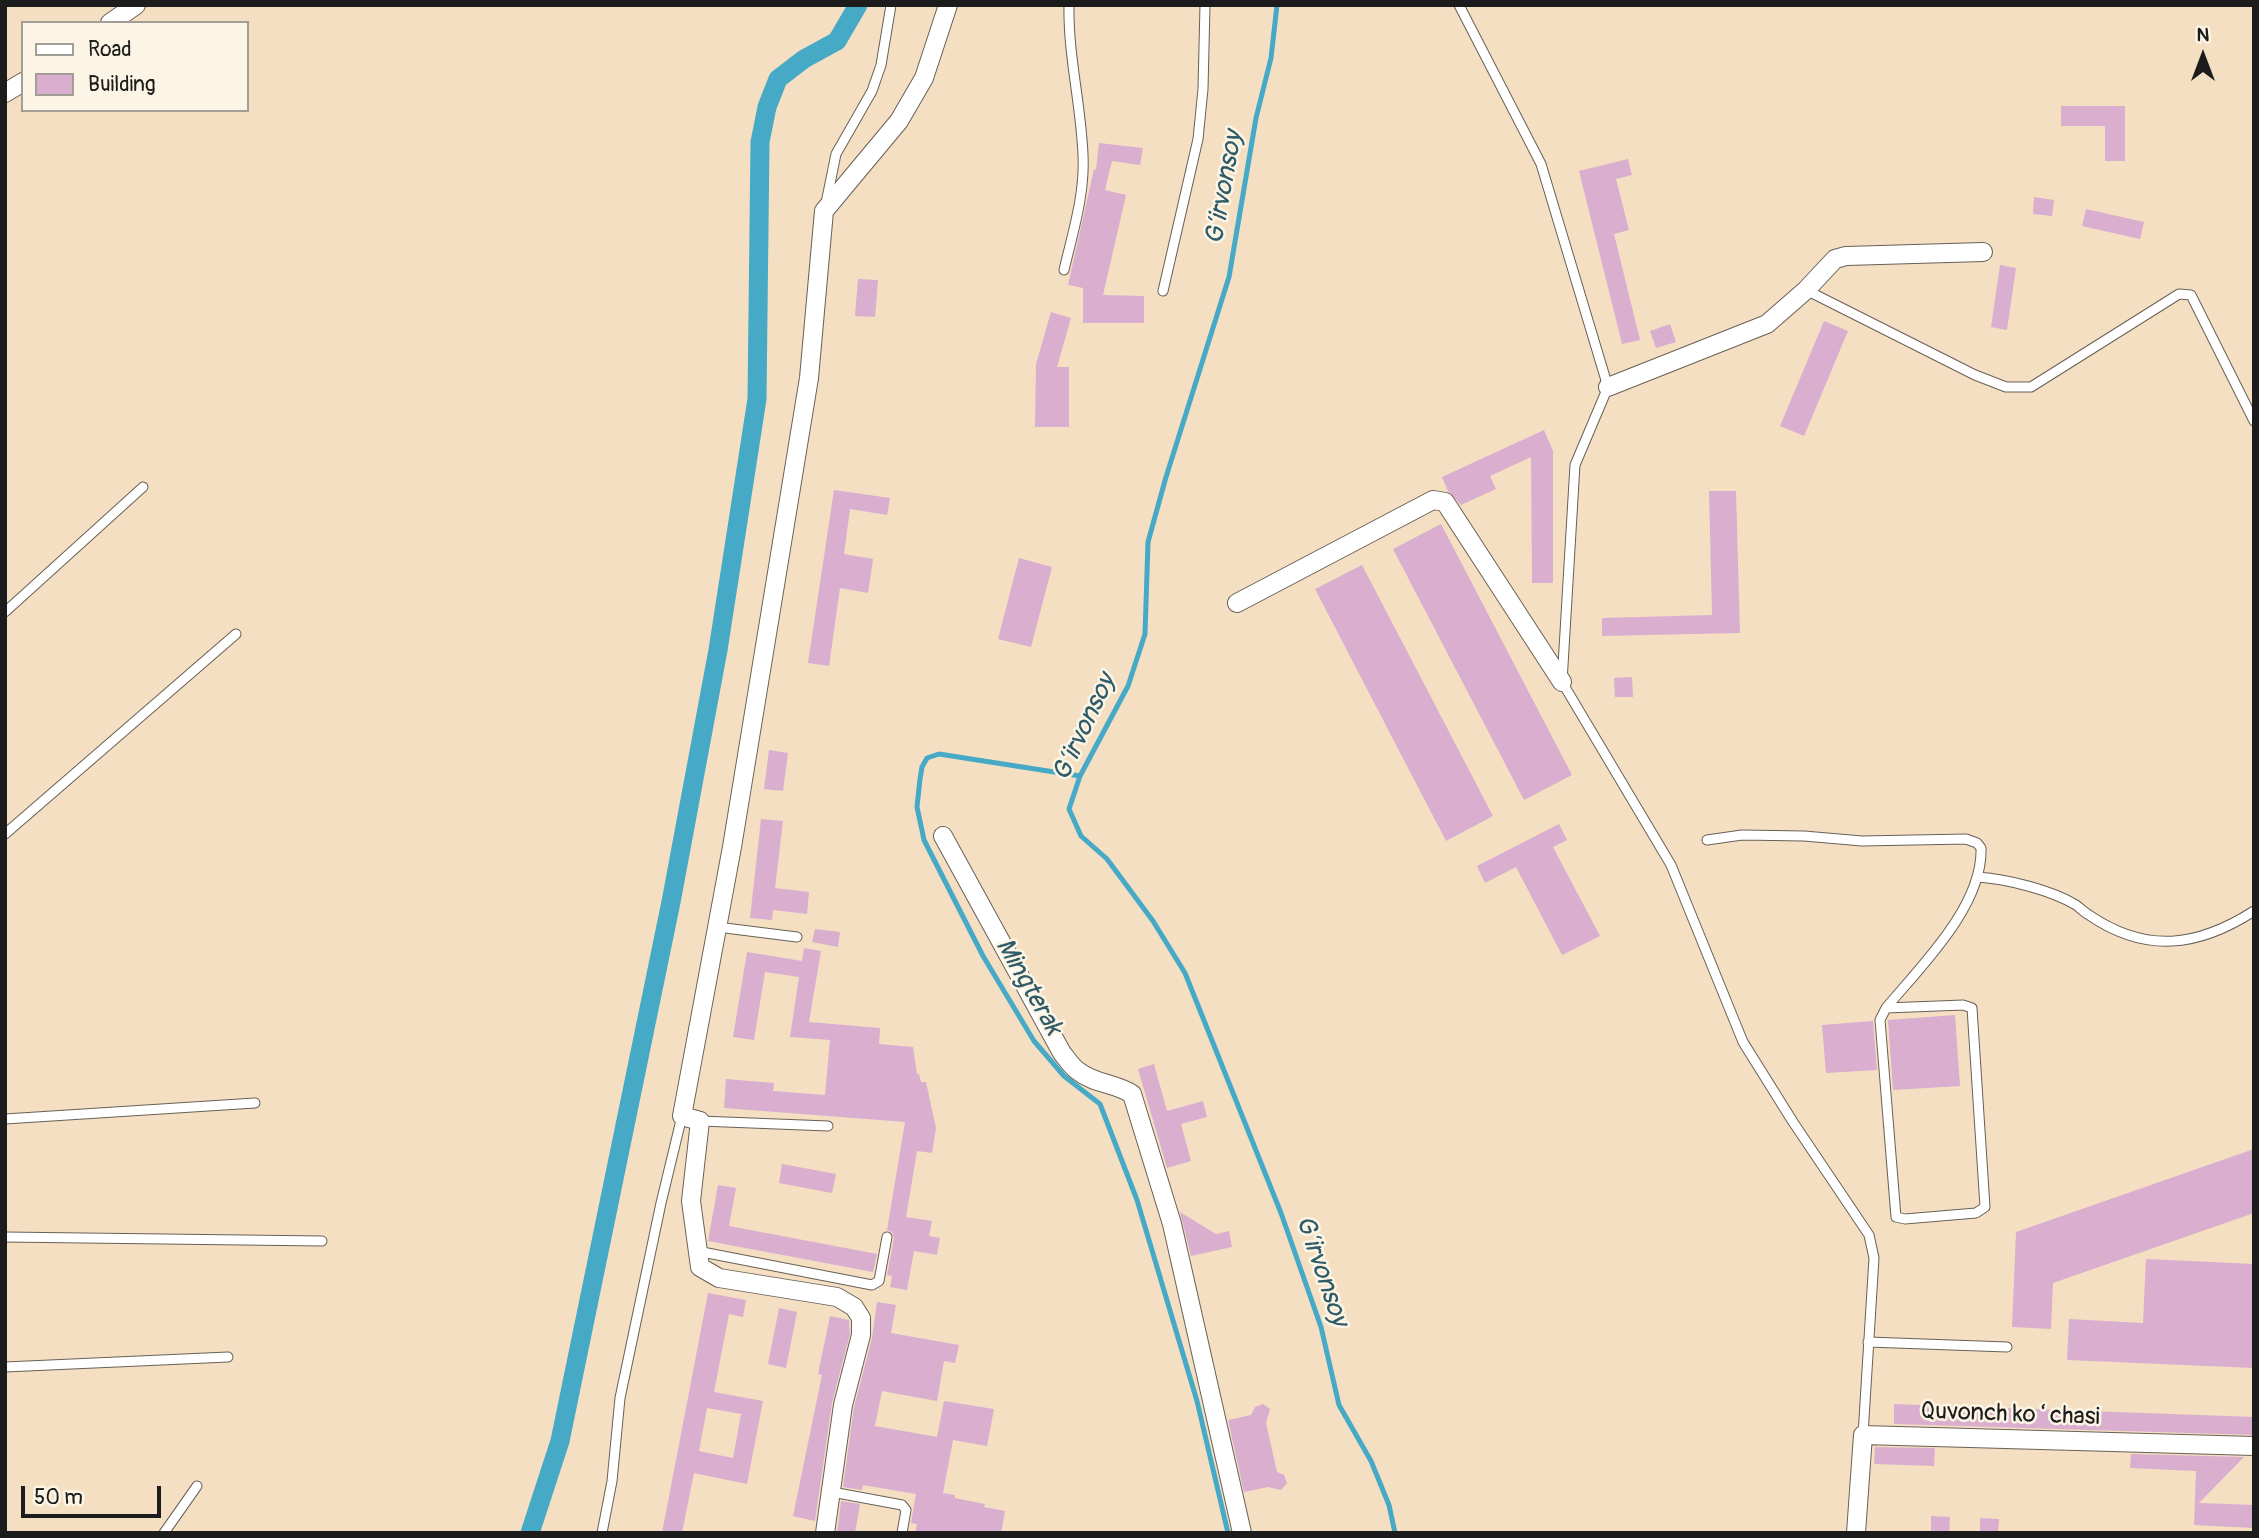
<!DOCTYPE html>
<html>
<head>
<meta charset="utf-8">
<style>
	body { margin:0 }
	#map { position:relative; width:2259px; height:1538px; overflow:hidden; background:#f5dfc2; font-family:Pangolin,sans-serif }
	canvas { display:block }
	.frame { position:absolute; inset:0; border:7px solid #1c1c1c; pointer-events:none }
	.legend { position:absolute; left:21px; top:21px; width:228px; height:91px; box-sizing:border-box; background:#fcf5e5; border:2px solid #a29e95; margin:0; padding:9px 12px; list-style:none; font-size:21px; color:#1c1c1c }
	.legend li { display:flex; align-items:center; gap:14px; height:35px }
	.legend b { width:35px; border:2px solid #a29e95 }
	.north { position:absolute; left:2168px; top:21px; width:70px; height:70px; -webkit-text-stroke:5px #fcf5e5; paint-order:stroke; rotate:0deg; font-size:19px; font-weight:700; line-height:28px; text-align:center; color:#1c1c1c }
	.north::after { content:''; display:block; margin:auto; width:24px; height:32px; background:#1c1c1c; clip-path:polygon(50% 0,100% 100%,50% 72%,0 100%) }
	.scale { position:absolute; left:21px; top:1486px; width:140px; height:32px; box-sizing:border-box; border:4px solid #1c1c1c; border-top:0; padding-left:9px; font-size:21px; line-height:24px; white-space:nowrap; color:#1c1c1c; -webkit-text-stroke:5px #fcf5e5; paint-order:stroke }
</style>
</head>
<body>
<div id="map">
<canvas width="2259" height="1538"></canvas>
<div class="frame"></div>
<ul class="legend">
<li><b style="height:9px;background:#fff"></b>Road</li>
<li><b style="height:19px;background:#d9aecf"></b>Building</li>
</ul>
<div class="north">N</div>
<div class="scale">50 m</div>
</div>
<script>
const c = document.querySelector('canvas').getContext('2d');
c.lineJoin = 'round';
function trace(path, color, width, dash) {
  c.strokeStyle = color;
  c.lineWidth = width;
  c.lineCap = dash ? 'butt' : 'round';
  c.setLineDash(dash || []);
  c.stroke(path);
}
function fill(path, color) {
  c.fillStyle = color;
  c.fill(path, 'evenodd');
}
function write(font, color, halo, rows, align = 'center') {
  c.font = font + ' Pangolin,sans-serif';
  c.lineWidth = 5;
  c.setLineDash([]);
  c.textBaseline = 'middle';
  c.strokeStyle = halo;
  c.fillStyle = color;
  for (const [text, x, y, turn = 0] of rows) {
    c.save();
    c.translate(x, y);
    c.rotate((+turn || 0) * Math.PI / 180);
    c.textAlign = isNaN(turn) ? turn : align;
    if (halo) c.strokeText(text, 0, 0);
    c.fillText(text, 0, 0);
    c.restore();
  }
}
const stream = new Path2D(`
	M1277,5L1271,58L1256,118L1229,277L1166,477L1148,542L1145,634L1128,686L1080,776L1069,809L1081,836L1107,859L1153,921L1185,973L1281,1213L1321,1327L1339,1405L1371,1461L1389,1505L1395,1533
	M1080,776L939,754L927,758L922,767L920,779L917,807L924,840L983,956L1034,1041L1064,1076L1100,1104L1137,1200L1197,1401L1228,1533`);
const canal = new Path2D(`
	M530,1533L560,1441L671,902L718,650L757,399L760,142L767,107L778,79L804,59L837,41L858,5`);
const building = new Path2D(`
	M2061,106H2125V161H2105V126H2061Z
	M1099,143L1143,148L1140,165L1112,161L1105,190L1126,195L1103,295L1144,296V323H1083V288L1068,285L1094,169L1096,170Z
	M1628,159L1632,175L1616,179L1629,230L1614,234L1640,340L1622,344L1579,171Z
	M2034,197L2054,200L2052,216L2033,214Z
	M2086,209L2144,222L2140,239L2082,226Z
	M2000,265L2016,268L2007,330L1991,327Z
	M858,279L878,280L875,317L855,316Z
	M1051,312L1071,318L1057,367H1069V427H1035L1036,364Z
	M1824,321L1848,331L1804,436L1780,426Z
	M1670,324L1676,342L1656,348L1650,331Z
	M1544,430L1553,451V583H1532L1531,457L1490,476L1496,489L1461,505L1448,491L1442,477Z
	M834,490L890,498L887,515L850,509L844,554L873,559L868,593L840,588L829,666L808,663Z
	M1709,491H1736L1740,633L1602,636V618L1712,615Z
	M1441,524L1572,775L1524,800L1393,549Z
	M1019,558L1052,567L1031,647L998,639Z
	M1362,565L1493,816L1446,841L1315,589Z
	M1632,677L1633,697H1615L1614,678Z
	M769,750L788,753L783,791L764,789Z
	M761,819L783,821L775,888L809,892L807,914L773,910L772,920L750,918Z
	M1559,824L1567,840L1553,847L1600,936L1562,955L1516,867L1485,883L1477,866Z
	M815,929L840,932L838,947L812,942Z
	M804,948L821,951L809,1022L880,1028L879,1044L913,1047L917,1074H919L921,1082H926L936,1128L932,1153L917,1151L906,1217L932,1221L929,1236L940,1238L937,1255L914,1251L907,1290L890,1287L892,1276L887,1275L894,1238L892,1232L887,1230L905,1122L724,1108L726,1079L774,1083L773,1091L825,1095L830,1040L790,1037L799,977L765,972L754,1040L733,1037L747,952L802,961Z
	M1955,1015L1960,1086L1893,1090L1888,1020Z
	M1873,1021L1877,1070L1826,1073L1822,1025Z
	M1154,1064L1167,1111L1203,1101L1207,1117L1181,1124L1191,1161L1167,1168L1138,1069Z
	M2254,1149V1213L2053,1283L2051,1329L2012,1327L2016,1232Z
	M782,1164L836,1174L832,1193L779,1183Z
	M718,1185L736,1188L729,1226L877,1254L873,1272L708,1241Z
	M1180,1212L1216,1234L1229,1231L1232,1247L1191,1256Z
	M2146,1259L2254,1264V1368L2067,1360L2069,1319L2143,1323Z
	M708,1293L746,1300L743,1317L729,1314L714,1392L763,1401L747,1484L694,1473L682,1533H662ZM707,1408L741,1414L733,1458L699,1451Z
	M877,1302L896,1305L891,1333L959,1345L955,1363L944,1361L937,1401L882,1391L875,1426L937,1437L944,1401L994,1409L987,1446L953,1440L943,1493L955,1495V1498L985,1504L984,1507L1005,1511L1001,1533H915L917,1524L911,1523L916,1494L863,1485L862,1490L843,1487L854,1407L872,1338Z
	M779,1308L797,1312L786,1368L768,1364Z
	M830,1316L849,1320L850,1334L832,1403L815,1521L793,1516L822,1375L818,1374Z
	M1263,1404L1270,1409L1266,1423L1277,1472L1284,1475L1287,1483L1281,1490L1268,1487L1244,1492L1228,1420L1251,1415L1255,1407Z
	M1894,1404L2254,1417V1435L1894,1424Z
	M1875,1447L1935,1448L1934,1466L1874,1464Z
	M2131,1454L2244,1457L2199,1503L2254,1505V1528L2194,1525L2196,1471L2130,1468Z
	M841,1501L860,1504L855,1533H837Z
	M1931,1516L1950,1517L1949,1533H1931Z
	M1980,1518L1999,1519L1998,1533H1980Z`);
const lane = new Path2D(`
	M1459,5L1541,164L1608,387L1575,465L1562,682L1671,865L1743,1042L1793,1122L1869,1235L1874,1258L1863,1435
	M826,203L836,154L872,91L881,65L891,5
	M1064,270C1073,232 1085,194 1083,155C1081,104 1068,56 1069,5
	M1806,290L1975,375L2006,387H2031L2179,294L2191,295L2254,421
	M1163,291L1198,139L1203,89L1205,5
	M5,612L143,487
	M5,834L236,634
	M1707,840L1742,835L1804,836L1862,841L1966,839L1977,843L1981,848C1983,906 1921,966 1886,1008L1880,1020L1896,1217L1905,1219L1976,1213L1985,1207L1972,1008L1963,1005L1886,1008
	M1978,877C2007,879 2051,890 2076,905C2080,908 2084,912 2089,915C2146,954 2198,947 2254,911
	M717,927L797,937
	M5,1119L255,1103
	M700,1121L828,1126
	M5,1237L322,1241
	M697,1251L872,1285L879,1281L887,1237
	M1868,1342L2007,1347
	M5,1367L228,1357
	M832,1492L902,1505L906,1510L902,1533
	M164,1533L197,1486
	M602,1533L612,1481L620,1398L661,1203L682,1116`);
const street = new Path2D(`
	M110,23L136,5
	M5,93L23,82
	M1608,387L1767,324L1806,290L1835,259L1846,256L1983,252
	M1237,603L1433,500L1445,502L1562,682
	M943,836L1062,1053C1067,1059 1072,1067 1078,1071C1094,1084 1115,1083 1132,1094L1172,1224L1242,1533
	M825,1533L843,1405L861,1335V1318L854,1307L837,1297L719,1278L700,1267L691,1201L700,1121L682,1116L732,847L809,378L824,211L899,121L924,78L948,5
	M1856,1533L1863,1435L2254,1446`);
const streetNames = [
	["Quvonch koʻchasi",2010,1415,2]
];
const waterNames = [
	["G‘irvonsoy",1225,188,-80],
	["G‘irvonsoy",1085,728,-65],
	["Mingterak",1028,987,60],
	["G‘irvonsoy",1321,1271,71]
];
trace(stream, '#46a9c6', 5);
trace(canal, '#46a9c6', 19);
fill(building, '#d9aecf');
trace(lane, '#686056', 11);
trace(street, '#686056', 20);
trace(lane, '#fff', 9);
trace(street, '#fff', 18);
write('24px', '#1c1c1c', '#fcf5e5', streetNames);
write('italic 26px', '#2f5b68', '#fcf5e5', waterNames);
</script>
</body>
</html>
